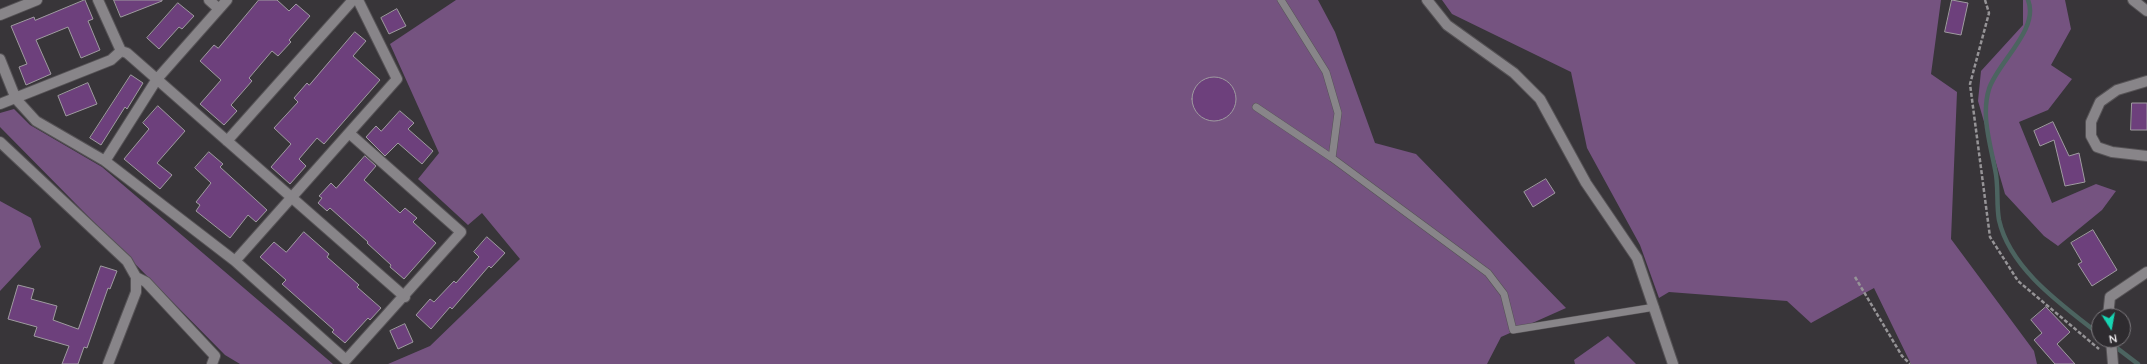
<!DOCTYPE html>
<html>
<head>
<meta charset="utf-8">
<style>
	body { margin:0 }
	#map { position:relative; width:2147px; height:364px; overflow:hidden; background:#383539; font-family:Quicksand,sans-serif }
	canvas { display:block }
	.north { position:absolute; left:2091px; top:308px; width:40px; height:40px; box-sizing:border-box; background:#2e2b2f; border:1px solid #7c797d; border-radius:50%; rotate:169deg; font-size:11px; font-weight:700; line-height:16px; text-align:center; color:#f0eef1 }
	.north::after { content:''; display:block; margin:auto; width:14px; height:18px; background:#17d5b3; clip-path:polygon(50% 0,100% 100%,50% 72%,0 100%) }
</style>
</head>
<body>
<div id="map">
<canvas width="2147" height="364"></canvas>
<div class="north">N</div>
</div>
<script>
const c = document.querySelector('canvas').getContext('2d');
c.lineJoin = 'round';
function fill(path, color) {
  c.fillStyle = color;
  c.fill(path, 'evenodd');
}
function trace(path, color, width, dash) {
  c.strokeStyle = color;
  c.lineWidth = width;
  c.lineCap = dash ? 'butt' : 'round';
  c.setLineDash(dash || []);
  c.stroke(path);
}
const green = new Path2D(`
	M456,0H1318L1335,32L1375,143L1416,154L1566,308L1501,337L1487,364H388L430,346L520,259L482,213L468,225L418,179L439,153L390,44Z
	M1442,0H1941L1931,74L1957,92L1951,239L2034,351L2037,364H1911L1874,288L1811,323L1787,301L1669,292L1659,298L1640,245L1587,148L1571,72L1452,14Z
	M2023,0H2065L2071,29L2051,65L2072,79L2048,110L2019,122L2052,203L2096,184L2116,191L2102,210L2058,246L2044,236L2005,194L1978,101L1981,71L2023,25Z
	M14,109L30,125L102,167L333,364H240L225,355L0,127V113Z
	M0,201L31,218L41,247L0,291Z
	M1608,336L1636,364H1575L1574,360Z`);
const stream = new Path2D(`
	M2028,0C2040,29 1997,63 1989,89C1981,115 1990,143 1995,169C1999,186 1996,204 1999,220C2010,269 2062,305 2099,334
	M2113,345L2138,364`);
const building = new Path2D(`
	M85,0L93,19L88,21L100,50L81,58L68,27L36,40L51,74L26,85L19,67L27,64L11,26L34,17L35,20Z
	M114,0H162V1L121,17Z
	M259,0H277L289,11L296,4L310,16L289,40L291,42L278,56L272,51L249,78L252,81L231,105L237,111L224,125L200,104L221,80L200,61L214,45L218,48Z
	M1952,0L1968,3L1961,35L1945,32Z
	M178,3L194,16L182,29L179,27L159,49L147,38Z
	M397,9L406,26L389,34L381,18Z
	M355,32L366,41L353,56L380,80L324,144L317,138L299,159L306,166L290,184L271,167L291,144L274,128L298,102L294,98L307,83L309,85Z
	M131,75L143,83L127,109L125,107L101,145L90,138Z
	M1192 99a22 22 0 1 1 44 0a22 22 0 1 1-44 0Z
	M88,83L97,104L66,116L58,96Z
	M2132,103H2147V130H2131Z
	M158,106L185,131L157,163L172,175L160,189L124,159L149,129L143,123Z
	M400,111L414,123L408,129L433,151L422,164L398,143L385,156L366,137L376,126L381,131Z
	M2053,122L2069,156L2079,153L2085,182L2065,186L2054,140L2040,146L2034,131Z
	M209,152L223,164L220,167L267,210L256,222L248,215L230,238L196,211L200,205L196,202L211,183L195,168Z
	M365,156L376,166L364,180L400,213L405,208L417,218L413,222L436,243L404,279L390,267L391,265L367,243L368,242L330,208L327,211L318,203L322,198L319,196L331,183L336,188Z
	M1546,179L1555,193L1533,207L1524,192Z
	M2093,230L2117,270L2092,286L2078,264L2082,262L2071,243Z
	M304,232L329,254L327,257L359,285L357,287L381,308L370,320L368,318L345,343L332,332L334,330L282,284L286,280L260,257L274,242L286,252Z
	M487,237L505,253L491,268L489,266L452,309L450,307L431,329L416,315L430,299L434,302L454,281L456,283L479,257L474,252Z
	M101,266L117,271L110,289L108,288L87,348L84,347L78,364H62L69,346L34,336L37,327L8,319L18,285L34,289L31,299L57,306L53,320L78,329Z
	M2046,307L2070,332L2057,344L2075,364H2055L2034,340L2042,333L2031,320Z
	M405,324L413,342L398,349L390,331Z`);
const path = new Path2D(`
	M1985,0L1989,13L1970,84L1990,237L2018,281L2099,349
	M1855,277L1902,356L1910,364`);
const service = new Path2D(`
	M1281,0L1326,72L1338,113L1332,158
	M1256,107L1332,158L1488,273L1504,294L1513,330L1655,307`);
const minor = new Path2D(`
	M98,0L121,51L127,53L405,297
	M209,0L219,9
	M1427,0L1447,25L1514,73L1540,99L1586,183L1637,258L1673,364
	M2133,0L2147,11
	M0,15L37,0
	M0,59L16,99L36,121L105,161L235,261L346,360L461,232L349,133
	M2147,81L2117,90L2100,102L2091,122V136L2097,147L2112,152L2147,156
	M0,104L111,60L121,51
	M227,141L353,0
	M0,142L127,261L136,277V292L108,364
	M105,161L157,79L227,0
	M235,261L397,79L358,0
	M136,277L146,282L215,356L212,364
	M2108,316L2110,297L2147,272
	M2111,340L2113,364`);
fill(green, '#755380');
trace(stream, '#4c6460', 4.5);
fill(building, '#6d407c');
trace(building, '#9f9ba0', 1);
trace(service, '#565356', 8);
trace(minor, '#565356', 12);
trace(path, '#969497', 2.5, [4, 2]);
trace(service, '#888589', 7);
trace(minor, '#888589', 10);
</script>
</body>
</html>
